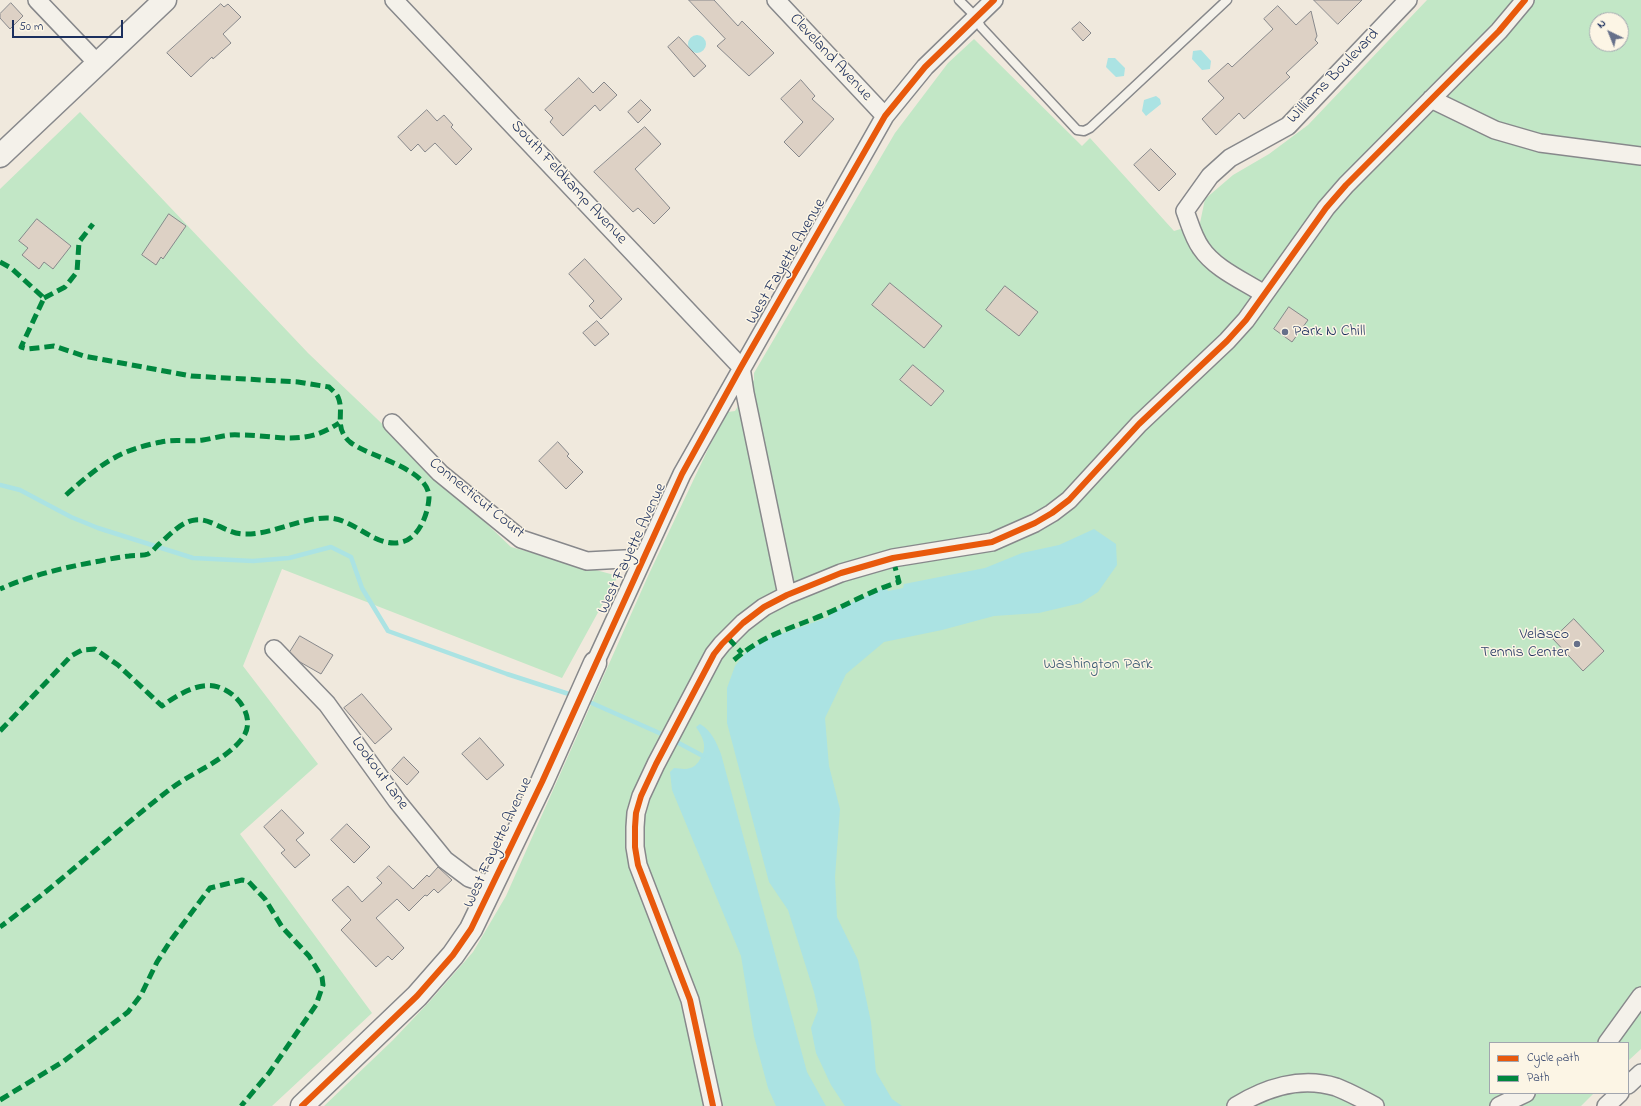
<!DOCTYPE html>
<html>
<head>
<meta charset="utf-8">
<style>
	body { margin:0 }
	#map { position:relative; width:1641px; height:1106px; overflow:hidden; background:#f0e9dd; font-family:"Indie Flower",sans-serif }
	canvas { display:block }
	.legend { position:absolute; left:1489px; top:1042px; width:140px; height:52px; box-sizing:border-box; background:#fcf5e5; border:1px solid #a2a6af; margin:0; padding:5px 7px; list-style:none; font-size:12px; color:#1b2f5e }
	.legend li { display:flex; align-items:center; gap:8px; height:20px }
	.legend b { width:20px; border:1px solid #a2a6af }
	.north { position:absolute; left:1589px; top:12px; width:40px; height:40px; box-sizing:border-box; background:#fcf5e5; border:1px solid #a2a6af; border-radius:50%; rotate:317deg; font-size:11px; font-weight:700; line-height:16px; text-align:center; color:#1b2f5e }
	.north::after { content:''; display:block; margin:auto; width:14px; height:18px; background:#66708a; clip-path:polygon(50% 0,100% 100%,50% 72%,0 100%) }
	.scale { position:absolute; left:12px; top:20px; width:111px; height:18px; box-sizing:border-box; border:2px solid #1b2f5e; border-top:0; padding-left:5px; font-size:12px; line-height:14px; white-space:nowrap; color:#1b2f5e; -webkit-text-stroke:3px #fcf5e5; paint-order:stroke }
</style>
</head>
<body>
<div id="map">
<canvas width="1641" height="1106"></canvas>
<ul class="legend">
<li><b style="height:5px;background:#e8590c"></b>Cycle path</li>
<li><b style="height:5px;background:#00873e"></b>Path</li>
</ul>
<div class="north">N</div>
<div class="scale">50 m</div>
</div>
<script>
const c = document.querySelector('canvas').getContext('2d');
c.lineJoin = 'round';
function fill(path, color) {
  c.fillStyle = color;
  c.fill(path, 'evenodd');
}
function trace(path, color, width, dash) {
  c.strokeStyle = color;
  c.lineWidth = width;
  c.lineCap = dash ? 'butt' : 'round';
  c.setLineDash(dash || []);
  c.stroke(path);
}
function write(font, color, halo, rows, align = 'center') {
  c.font = font + ' "Indie Flower",sans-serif';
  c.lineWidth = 3;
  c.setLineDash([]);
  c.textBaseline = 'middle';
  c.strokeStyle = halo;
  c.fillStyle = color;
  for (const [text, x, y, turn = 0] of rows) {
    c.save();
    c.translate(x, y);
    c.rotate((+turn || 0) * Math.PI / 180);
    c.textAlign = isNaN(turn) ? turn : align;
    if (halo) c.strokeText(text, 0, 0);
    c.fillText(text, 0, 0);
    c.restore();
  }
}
const green = new Path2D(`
	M1427,0H1641V1049L1628,1061V1043H1490V1093H1594L1581,1106H324L393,1040L430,1001L473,952L506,896L648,576L710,445L728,412L735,411L754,380V373L895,133L948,63L974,39L1082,146L1090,138L1174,231L1200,223L1205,199L1233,175L1269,154L1308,125ZM1597,20H1621V44H1597Z
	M80,112L308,353L511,547L618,576L562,678L282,569L243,666L318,764L240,834L372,1013L272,1106H0V189Z`);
const water = new Path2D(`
	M688 44a9 9 0 1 1 18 0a9 9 0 1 1-18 0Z
	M1201,50L1211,61L1210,69L1202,70L1192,59L1193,51Z
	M1108,58H1115L1125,68L1124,76L1116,77L1106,67Z
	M1156,96L1160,99L1161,104L1146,116L1142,111L1144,100Z
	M1094,529L1116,544L1117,565L1098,592L1081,603L1039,613L994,616L942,630L884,642L846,674L825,718L829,766L840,809L835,877L837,917L858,960L871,1022L876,1072L892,1099L902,1106H845L831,1085L816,1053L811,1028L818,1010L814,992L788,910L769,882L727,723V688L735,666L746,652L764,640L829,617V613L886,587L888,591L903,588L904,584L985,568L1022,553L1059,545Z
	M700,724C712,731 716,742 721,754L807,1072L826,1106H776L768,1088L754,1036L741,956L672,790L670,772L674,768C679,768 685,770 690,768C693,768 697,764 699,761C708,748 704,739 696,727Z`);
const stream = new Path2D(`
	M0,485L20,490L71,517L98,528L193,558L253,561L289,558L331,547L351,557L362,588L388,631L507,674L575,696
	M585,700L666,736
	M673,740L703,756`);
const building = new Path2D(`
	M689,0H714L738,26L742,21L774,53L749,76L717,46L725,39Z
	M1314,0H1362L1338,24Z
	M11,3L23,16L10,29L0,18V14Z
	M221,4L224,7L228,4L241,17L223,34L231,43L213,59L212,57L191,77L167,53Z
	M1278,6L1296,25L1311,11L1317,36L1315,40L1318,43L1286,73L1290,77L1244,119L1239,113L1216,135L1202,119L1224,98L1208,81L1228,63L1232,67L1273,29L1264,19Z
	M1080,22L1091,33L1083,41L1072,29Z
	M679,37L706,66L694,77L668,47Z
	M579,78L593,93L604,82L617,95L600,111L595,105L563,136L550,122L553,118L545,110Z
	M801,80L815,96L812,99L834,119L799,157L784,142L803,122L781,99Z
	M641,100L651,110L638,123L628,112Z
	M427,110L437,121L444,115L453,125L451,127L472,149L456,165L435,143L425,152L418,144L411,151L398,137Z
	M645,127L661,144L635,169L670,208L654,224L638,208L633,212L594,172Z
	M1151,149L1176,174L1159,191L1134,165Z
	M169,214L186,226L163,259L161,257L156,265L142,255Z
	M37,219L71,246L53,269L44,262L39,269L22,255L28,248L19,241Z
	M585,259L622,299L601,319L589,306L594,301L569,274Z
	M890,283L942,326L924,348L872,305Z
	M1005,286L1038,312L1019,336L986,310Z
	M1289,307L1308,320L1292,342L1274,329Z
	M597,321L609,334L595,346L583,333Z
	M913,365L944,391L931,406L900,380Z
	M558,442L569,454L567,456L583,472L566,489L539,461Z
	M1574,619L1604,651L1583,671L1553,639Z
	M300,636L333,655L321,674L300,662L290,652Z
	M362,694L392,729L375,744L344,708Z
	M480,738L504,765L487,780L462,754Z
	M404,757L419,772L407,785L392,770Z
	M282,810L304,833L296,840L310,855L295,868L281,853L285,850L264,827Z
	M347,824L370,847L354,863L331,840Z
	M389,866L413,889L427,875L429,877L438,867L452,880L438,893L434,889L427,896L425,895L409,911L397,899L376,918L404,948L392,960L388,956L376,967L341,930L351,920L332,900L348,886L362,902L382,883L377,878Z`);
const lane = new Path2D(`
	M959,0L976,17L981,27L1077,130L1084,131L1090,128L1227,0`);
const street = new Path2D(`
	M37,0L98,64
	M394,0L741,367
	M776,0L885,116
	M1431,99L1495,130L1540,143L1641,156
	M1264,294C1244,281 1215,269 1201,248C1193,237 1190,224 1185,211L1210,176L1230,158L1288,126L1408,0
	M741,367L745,393L787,595
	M392,423L440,473L521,539L587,561L643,558
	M274,649L327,704L397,801L445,860L469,878L493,886
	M595,663L682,474L885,116L925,67L994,0
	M1607,1043L1641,996
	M1628,1085L1641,1073
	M713,1106L690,1000L638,865L635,847V827L636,813L641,796L656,764L714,654L722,644L743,623L764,607L787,595L841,573L893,558L992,542L1035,523L1052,513L1069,500L1139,424L1227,341L1246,320L1326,208L1346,185L1499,31L1525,0
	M1236,1106C1265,1088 1301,1076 1336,1087C1349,1092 1362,1099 1375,1106
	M1499,1106L1526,1093
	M1606,1106L1620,1093`);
const secondary = new Path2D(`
	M0,156L165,0
	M302,1106L417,996L453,955L471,929L542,782L595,663`);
const quiet = new Path2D(`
	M0,262L11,268L44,298L21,347L28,349L54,346L84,356L191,376L298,382L329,387C332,390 336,393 338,397C345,413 333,427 350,442C368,457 430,468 429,498C428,514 419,538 402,542C376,549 355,519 329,518C300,517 273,535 244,534C226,534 210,517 195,520C180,522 169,536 158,545C155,548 152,552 148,554C143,556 135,555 129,556C119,557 110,559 100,561C66,567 32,575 0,589
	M44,298L65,287L77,272L79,242L93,224
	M66,495C78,484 100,465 114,458C127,450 146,445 161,442C174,439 189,442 203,440C216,438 226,434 239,435C279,435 303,447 339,423
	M728,638L742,653
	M734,660C763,635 789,629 823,615C849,604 872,590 899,582L895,567
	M0,731L71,656L82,650L95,649L118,665L162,706C176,696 196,683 214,686C237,690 259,719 241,740C223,762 192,772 169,790C112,834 59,884 0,927
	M0,1100L64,1061L128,1012L141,995L157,962L171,940L210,888L242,880L248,881L265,899L282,927L309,956L322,977L323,985L316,1005L269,1073L241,1106`);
const cycleway = new Path2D(`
	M302,1106L417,996L453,955L471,929L542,782L682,474L741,367L885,116L925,67L994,0
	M713,1106L690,1000L638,865L635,847V827L636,813L641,796L656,764L714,654L722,644L743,623L764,607L787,595L841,573L893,558L992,542L1035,523L1052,513L1069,500L1139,424L1227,341L1246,320L1326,208L1346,185L1499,31L1525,0`);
const markers = [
	[1285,332,4,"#66708a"],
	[1577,644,4,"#66708a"]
];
const streetNames = [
	["Cleveland Avenue",830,58,47],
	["Williams Boulevard",1334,77,-46],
	["South Feldkamp Avenue",568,183,47],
	["West Fayette Avenue",787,262,-60],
	["Connecticut Court",476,499,39],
	["West Fayette Avenue",633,549,-65],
	["Lookout Lane",379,774,54],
	["West Fayette Avenue",499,843,-65]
];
const poiNames = [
	["Park N Chill",1293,332],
	["Velasco",1569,635,"right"],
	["Tennis Center",1569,653,"right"]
];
const parkNames = [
	["Washington Park",1098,665]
];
fill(green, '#c2e7c6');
fill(water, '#abe3e3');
trace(stream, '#abe3e3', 4.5);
fill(building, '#ddd1c5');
trace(building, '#87888b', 1);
trace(lane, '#87888b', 11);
trace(street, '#87888b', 20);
trace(secondary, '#87888b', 25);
trace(lane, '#f4f1ea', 8);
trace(street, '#f4f1ea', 17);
trace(secondary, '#f4f1ea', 22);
trace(quiet, '#00873e', 5, [10, 5]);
trace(cycleway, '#e8590c', 6);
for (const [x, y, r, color] of markers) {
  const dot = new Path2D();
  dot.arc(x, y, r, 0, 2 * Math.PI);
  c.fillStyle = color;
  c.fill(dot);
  trace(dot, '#fcf5e5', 1.5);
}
write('16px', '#1b2f5e', '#fcf5e5', streetNames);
write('16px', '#1b2f5e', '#fcf5e5', poiNames, 'left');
write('16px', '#3b5c74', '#fcf5e5', parkNames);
</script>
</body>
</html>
